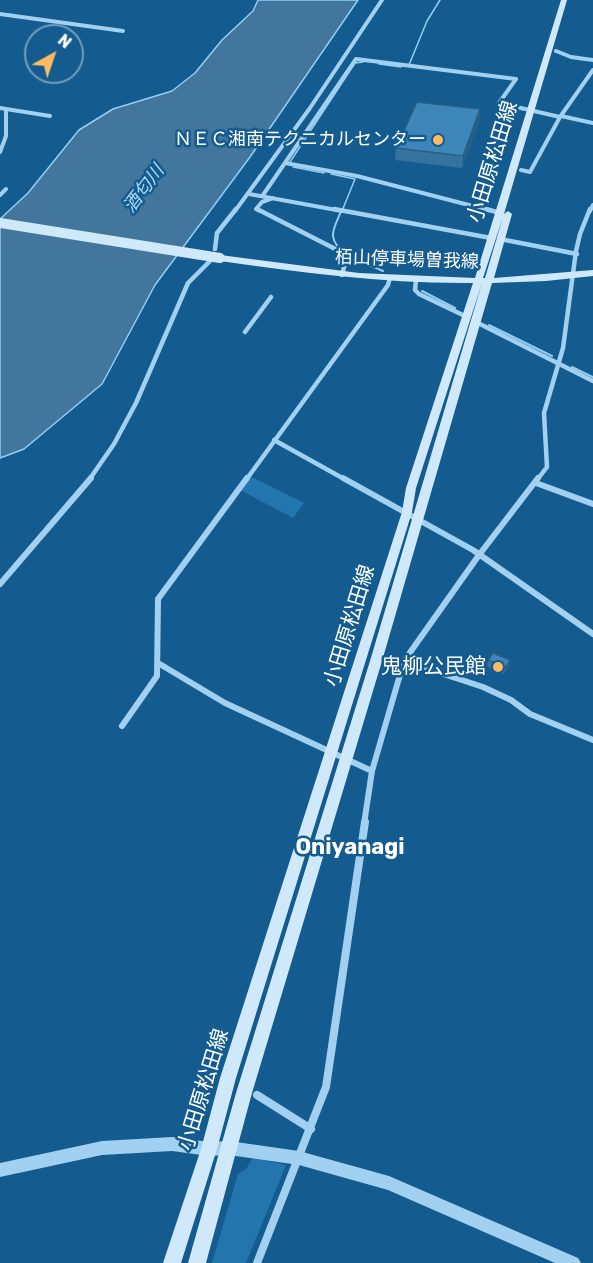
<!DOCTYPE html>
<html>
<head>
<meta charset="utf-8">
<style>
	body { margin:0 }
	#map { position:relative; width:593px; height:1263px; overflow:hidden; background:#145c90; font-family:Rubik,sans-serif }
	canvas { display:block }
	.north { position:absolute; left:24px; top:24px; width:60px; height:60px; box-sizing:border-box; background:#145c90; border:2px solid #729dbc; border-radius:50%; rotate:40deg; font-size:16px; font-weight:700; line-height:24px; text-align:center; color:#fff }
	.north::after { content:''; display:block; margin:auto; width:21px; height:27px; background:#ffbb61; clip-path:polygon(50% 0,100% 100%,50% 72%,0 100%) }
</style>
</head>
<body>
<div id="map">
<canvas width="593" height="1263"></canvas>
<div class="north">N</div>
</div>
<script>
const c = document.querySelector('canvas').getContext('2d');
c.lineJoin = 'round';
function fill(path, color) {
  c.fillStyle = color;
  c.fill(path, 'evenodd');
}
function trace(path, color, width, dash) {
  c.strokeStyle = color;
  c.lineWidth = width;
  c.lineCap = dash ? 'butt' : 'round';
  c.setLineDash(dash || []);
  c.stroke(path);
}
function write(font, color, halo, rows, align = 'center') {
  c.font = font + ' Rubik,"Noto Sans JP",sans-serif';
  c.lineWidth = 5;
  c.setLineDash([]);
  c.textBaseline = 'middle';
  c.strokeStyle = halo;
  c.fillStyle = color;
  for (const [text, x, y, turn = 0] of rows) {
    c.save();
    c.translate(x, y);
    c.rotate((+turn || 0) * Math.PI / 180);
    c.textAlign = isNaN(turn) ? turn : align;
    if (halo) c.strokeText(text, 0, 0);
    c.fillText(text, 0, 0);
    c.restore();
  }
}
const green = new Path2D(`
	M250,476L304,503L293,518L240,490Z
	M253,1158L286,1165L246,1263H212L238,1174L246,1169Z`);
const water = new Path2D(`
	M258,0H358L250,157L155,285L102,384L24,449L0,458V219L28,193L79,130L113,109L172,91L195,73L222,40L253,11Z`);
const streamFar1 = new Path2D(`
	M379,64L401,67
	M409,65L427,21L440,0
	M290,162L355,63L363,62
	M293,167L324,173
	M331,174L355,179L342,211`);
const stream = new Path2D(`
	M342,209C339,217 332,229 333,236C335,255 369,264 383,271
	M422,291L455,308
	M489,325L552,356
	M572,367L593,377`);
const minorFar3 = new Path2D(`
	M0,14L123,31
	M556,51L571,57L593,60
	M0,108L6,109V136L0,152
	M6,109L50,116
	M561,116L593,123
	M285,163L357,176L492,211
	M521,170L530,172L560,117
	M249,194L342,211
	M0,195L6,189
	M263,195L356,59L516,79L499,103L560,117L593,70
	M235,211L310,108L382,0
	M260,211L256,209L262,202L273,198
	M590,211L593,205`);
const minorFar2 = new Path2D(`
	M257,209L347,255L342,275
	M334,209L491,238
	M486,209L500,213
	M500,239L577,254
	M215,249L217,233L236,209
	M416,280L415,290L419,294L467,317
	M476,322L593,381
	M245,332L271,297
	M274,440L346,480
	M89,480L114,444L136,403L188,283L210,261
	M246,480L388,285L390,278
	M537,480L547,467L544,413L563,348L576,251L580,234L590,209`);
const minorFar1 = new Path2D(`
	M343,478L473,550L593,634
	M536,483L593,504
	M0,584L91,478
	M404,661L483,687L511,700L530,714L593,740
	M158,663L225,703L372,771
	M122,726L157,676L158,599L247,478
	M364,824L372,771L404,661L479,555L538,478`);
const minor = new Path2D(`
	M257,1095L311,1129
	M257,1263L326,1087L365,822`);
const tertiary = new Path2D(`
	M172,1137L209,1142L229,1141L299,1151L389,1176L578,1258L581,1263H555L388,1190L299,1165L229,1155L209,1156L172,1151L102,1155L0,1177V1163L102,1141Z`);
const secondary = new Path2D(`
	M561,0H567L504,214L508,211L512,214L494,278L593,270V276L546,281L492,283L382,661L252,1093L206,1263H188L236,1093L370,661L482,283L416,488L412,512L236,1078L217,1149L181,1263H163L201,1149L220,1078L402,512L406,488L473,283C388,284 304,273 220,261L216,258L220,255L359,273L475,278ZM503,217L485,278H483Z`);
const secondaryBridge = new Path2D(`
	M0,223L220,258`);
const wall = new Path2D(`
	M480,109L479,121L462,168L395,160L396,148Z
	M488,660H510L509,667L504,674L487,667Z`);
const shadedWall = new Path2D(`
	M480,109L479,121L462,168L463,156Z
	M510,660L509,667L504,674L506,667Z`);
const building = new Path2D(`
	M417,102L480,109L463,156L396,148Z
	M493,653L510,660L506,667L488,660Z`);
const markers = [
	[438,140,6,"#ffbb61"],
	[498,667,6,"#ffbb61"]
];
const farPoinames = [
	["ＮＥＣ湘南テクニカルセンター",426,140]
];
const farWaternames = [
	["酒匂川",144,189,-53]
];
const farStreetnames = [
	["栢山停車場曽我線",407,260,2]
];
const streetNames = [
	["小田原松田線",493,162,-73],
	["小田原松田線",350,626,-73],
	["小田原松田線",204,1090,-73]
];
const poiNames = [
	["鬼柳公民館",486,667]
];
const neighbourhoodNames = [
	["Oniyanagi",350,848]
];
fill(green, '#2375ad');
fill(water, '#43769c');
trace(water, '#93cef4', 1.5);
trace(streamFar1, '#93cef4', 1.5);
trace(stream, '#93cef4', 2);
trace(minorFar3, '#a1d0f1', 4);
trace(minorFar2, '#a1d0f1', 4.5);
trace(minorFar1, '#a1d0f1', 6);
trace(minor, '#a1d0f1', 8);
fill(tertiary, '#a1d0f1');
fill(secondary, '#cfe9fb');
trace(secondaryBridge, '#cfe9fb', 10);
fill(wall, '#34739f');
fill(shadedWall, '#2b5e82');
fill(building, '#3d86b9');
trace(building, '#2b5e82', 1.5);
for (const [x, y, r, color] of markers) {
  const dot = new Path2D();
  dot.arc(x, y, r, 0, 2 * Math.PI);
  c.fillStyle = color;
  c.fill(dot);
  trace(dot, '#145c90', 2);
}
write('18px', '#fff', '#145c90', farPoinames, 'right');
write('italic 18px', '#addaf8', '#145c90', farWaternames);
write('18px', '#fff', '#145c90', farStreetnames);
write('21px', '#fff', '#145c90', streetNames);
write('21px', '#fff', '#145c90', poiNames, 'right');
write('bold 22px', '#fff', '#145c90', neighbourhoodNames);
</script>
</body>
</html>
